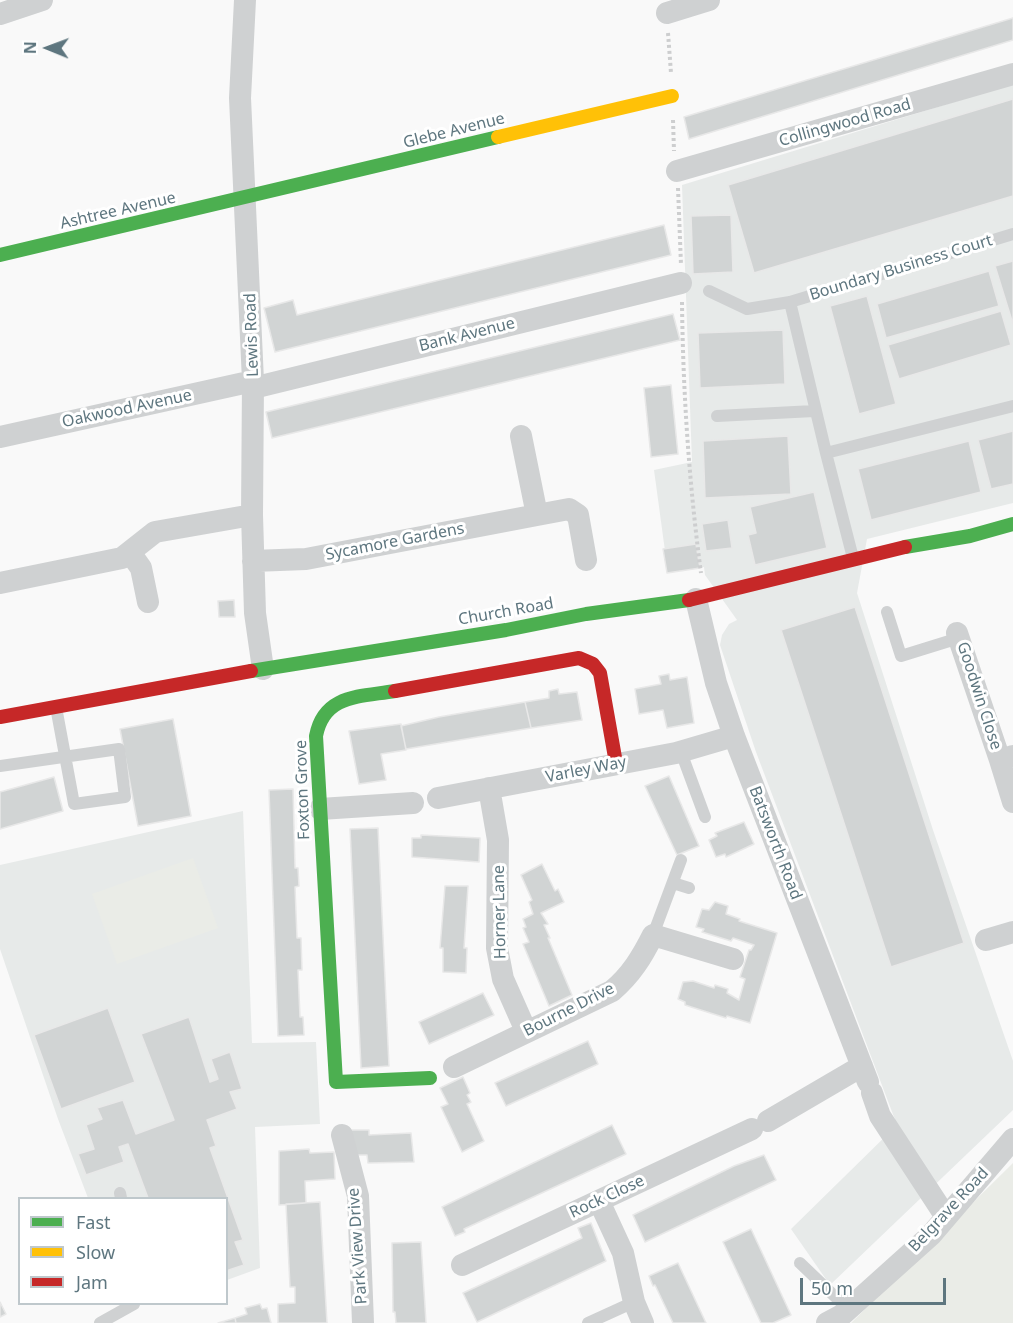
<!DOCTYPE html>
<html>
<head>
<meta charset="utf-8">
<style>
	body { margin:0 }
	#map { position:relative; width:1013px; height:1323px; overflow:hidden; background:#f9f9f9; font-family:"Noto Sans",sans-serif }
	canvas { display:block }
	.legend { position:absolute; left:18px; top:1197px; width:210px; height:108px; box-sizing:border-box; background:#fff; border:2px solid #bfc8cc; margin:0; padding:8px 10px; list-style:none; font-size:18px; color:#5e767f }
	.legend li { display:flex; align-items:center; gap:12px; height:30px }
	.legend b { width:30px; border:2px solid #bfc8cc }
	.north { position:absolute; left:18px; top:18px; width:60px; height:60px; -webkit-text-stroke:4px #fff; paint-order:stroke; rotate:271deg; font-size:16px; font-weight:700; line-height:24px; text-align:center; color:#5e767f }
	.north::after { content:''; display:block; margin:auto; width:21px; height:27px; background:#5e767f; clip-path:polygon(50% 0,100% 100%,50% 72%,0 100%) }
	.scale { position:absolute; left:800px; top:1278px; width:146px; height:27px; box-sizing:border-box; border:3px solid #5e767f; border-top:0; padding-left:8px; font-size:18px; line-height:21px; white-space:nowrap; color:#5e767f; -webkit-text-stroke:4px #fff; paint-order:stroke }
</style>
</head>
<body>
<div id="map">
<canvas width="1013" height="1323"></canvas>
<ul class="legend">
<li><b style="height:8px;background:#4caf50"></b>Fast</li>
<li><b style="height:8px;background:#ffc107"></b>Slow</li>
<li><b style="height:8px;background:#c62828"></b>Jam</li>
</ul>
<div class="north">N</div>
<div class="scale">50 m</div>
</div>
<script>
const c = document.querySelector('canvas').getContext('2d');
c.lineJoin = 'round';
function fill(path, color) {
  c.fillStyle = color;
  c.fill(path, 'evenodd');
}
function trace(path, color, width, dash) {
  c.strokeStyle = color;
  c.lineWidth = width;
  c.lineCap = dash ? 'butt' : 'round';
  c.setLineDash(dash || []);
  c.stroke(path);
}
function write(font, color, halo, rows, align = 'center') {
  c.font = font + ' "Noto Sans",sans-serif';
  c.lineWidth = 6;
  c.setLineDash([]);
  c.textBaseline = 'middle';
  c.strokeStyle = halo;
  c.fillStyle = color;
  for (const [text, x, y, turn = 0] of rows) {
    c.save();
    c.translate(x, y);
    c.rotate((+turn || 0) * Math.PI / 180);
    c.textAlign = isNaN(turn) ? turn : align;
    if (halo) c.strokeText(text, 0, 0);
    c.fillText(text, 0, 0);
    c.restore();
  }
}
const built = new Path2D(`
	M1013,84V503L867,539L857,593L933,830L1013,1061V1110L830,1285L791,1229L897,1125L756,752L720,645L722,635L729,624L737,620L705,575L704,567L668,573L654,470L692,462L682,185Z
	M243,811L252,1043L316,1042L320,1124L255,1127L260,1268L227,1280L226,1198H88L58,1119L0,949V865Z`);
const green = new Path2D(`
	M193,858L218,928L117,964L92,894Z
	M1013,1163V1323H851Z`);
const building = new Path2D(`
	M1013,18V40L689,139L684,117Z
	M1013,99V196L754,273L728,185Z
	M731,215L733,272L693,274L691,216Z
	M664,225L671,255L275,352L264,308L293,300L297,315Z
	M1013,261V324L995,266Z
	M989,271L999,306L886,338L877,304Z
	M867,296L896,404L859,414L830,306Z
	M1001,311L1011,345L899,379L888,345Z
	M673,314L680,340L272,438L266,412Z
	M783,330L785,384L700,388L698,333Z
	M671,385L678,454L651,457L644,388Z
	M1013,431V484L991,489L978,440Z
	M788,436L791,494L705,498L703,441Z
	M969,441L981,492L871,520L858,469Z
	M814,492L827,548L755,565L748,535L756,533L750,507Z
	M728,520L732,548L706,551L702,524Z
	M696,544L700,568L667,573L663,549Z
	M234,600L235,617H219L218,601Z
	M855,607L964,943L891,967L781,630Z
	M669,674L670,680L687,677L694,723L667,728L663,710L639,714L635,689L661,684L659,676Z
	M558,689L559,694L577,692L582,720L531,728L525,702L549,698V691Z
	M525,702L531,728L406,749L401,726L439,717Z
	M173,719L191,816L138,826L120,729Z
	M401,724L406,750L381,754L386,780L359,784L349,731Z
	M669,776L699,846L677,855L645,786Z
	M54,777L63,811L0,829V792Z
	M293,789L295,868H298L299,886L295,887L297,938H301L302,970H298L300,1017H303L304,1035L278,1036L269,790Z
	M744,822L754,844L726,857L725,854L716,857L709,840L717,836L715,833Z
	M378,828L389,1066L361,1068L350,829Z
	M421,835L480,838L479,862L412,857V838H421Z
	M542,864L555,891L558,889L564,902L541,913L548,924L544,925L550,938H548L572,995L549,1006L523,944L529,942L523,928L526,927L523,919L533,914L529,902L532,900L521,875Z
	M445,886H468L464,948H467L466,973L443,972V948H440Z
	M715,902L728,906L726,914L740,919L739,921L777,933L750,1023L727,1016L726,1018L685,1005V1002L678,999L683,982L693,981L714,988L715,985L728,989L727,993L739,1000L745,979L740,977L749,950H751L754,945L733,938L731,941L702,932L704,929L696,927L702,909L709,910Z
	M483,993L494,1015L429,1044L419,1022Z
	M108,1008L135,1082L61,1109L34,1035Z
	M189,1017L210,1082L218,1079L211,1059L230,1052L242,1089L230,1092L237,1109L207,1120L216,1146L210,1148L243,1240L235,1242L244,1265L226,1271V1198H148L128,1144L119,1147L124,1162L86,1175L78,1154L94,1149L86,1125L102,1119L97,1108L123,1100L136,1134L174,1120L141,1034Z
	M588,1041L598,1064L506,1106L495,1083Z
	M463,1077L470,1093L467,1095L471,1102L467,1104L484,1141L462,1152L441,1107L448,1104L440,1088Z
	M612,1125L626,1154L464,1229L465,1232L455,1236L442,1207Z
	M350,1130H369V1135L411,1133L414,1162L368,1163L367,1155H351Z
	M309,1149L310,1153L334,1152L335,1179L305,1181L306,1203L279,1205V1151Z
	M764,1155L776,1180L645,1242L633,1215L734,1166Z
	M320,1202L327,1323H278V1304L295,1303V1287H290L286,1204Z
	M591,1223L606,1261L477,1322L463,1293L582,1238L578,1228Z
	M751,1229L791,1315L773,1323H761L723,1242Z
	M421,1242L426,1323H396L395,1312H393L392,1243Z
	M678,1263L706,1323H673L655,1285L653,1286L649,1276Z
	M0,1302L6,1314L0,1317Z
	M260,1304L262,1309L267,1308L271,1323H236L235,1318L247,1314L245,1308Z
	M235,1318L236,1323H218Z`);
const path = new Path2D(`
	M668,33L671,73
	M673,120L674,151
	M678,188L681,265
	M682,302C683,393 689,483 701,573`);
const lane = new Path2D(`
	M709,291L747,309L790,302L1013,234
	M790,302L826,453
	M717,416L814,411
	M853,558L826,453L1013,406
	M887,612L901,656L959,638
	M681,752L705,817
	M0,766L119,749L125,797L74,804L56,707
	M673,883L689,888
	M653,935L681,860
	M120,1193L121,1198
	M800,1263L848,1309
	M100,1323L134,1304
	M588,1323L634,1302`);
const street = new Path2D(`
	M245,0L240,98L253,381L252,515L255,613L263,669
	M667,13L709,0
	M0,14L42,0
	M677,171L1013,74
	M253,388L681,283
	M0,437L253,381
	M537,515L569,509L578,515L586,560
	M131,554L141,568L148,602
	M253,561L306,559L537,515L521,436
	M0,583L122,558L155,532L252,515
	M696,599L716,683L734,736L868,1082
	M957,633L1000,760L1013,756
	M1000,760L1013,802
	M489,788L498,840L497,948L503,979L526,1031
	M438,798L676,753L734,736
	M320,809L413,803
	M986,940L1013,932
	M454,1067L612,991C631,975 642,957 653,935L733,959
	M872,1093L880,1116L946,1217
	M768,1121L862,1066
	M342,1135L358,1196L363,1323
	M599,1201L623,1253L634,1302L643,1323
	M462,1265L752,1129
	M827,1323L842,1315L931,1235L1013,1139`);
const fast = new Path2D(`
	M0,255L498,137
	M905,547L970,536L1013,524
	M251,671L506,630L586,614L689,600
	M395,691C360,697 324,694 316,736L336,1082L430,1078`);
const slow = new Path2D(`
	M498,137L672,96`);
const jam = new Path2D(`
	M689,600L905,547
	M395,691L579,658L593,664L600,673L616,763
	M0,717L251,671`);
const streetNames = [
	["Collingwood Road",845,123,-16],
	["Glebe Avenue",454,131,-14],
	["Ashtree Avenue",118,211,-13],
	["Boundary Business Court",901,268,-17],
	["Lewis Road",252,335,-92],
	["Bank Avenue",467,335,-14],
	["Oakwood Avenue",127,409,-12],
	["Sycamore Gardens",395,542,-11],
	["Church Road",506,612,-10],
	["Goodwin Close",979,696,72],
	["Varley Way",586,770,-11],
	["Foxton Grove",303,790,-92],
	["Batsworth Road",775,843,69],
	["Horner Lane",500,912,-91],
	["Bourne Drive",569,1010,-27],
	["Rock Close",607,1197,-25],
	["Belgrave Road",949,1210,-47],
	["Park View Drive",358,1246,-94]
];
fill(built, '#e7eae9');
fill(green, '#eaece7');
fill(building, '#d1d4d4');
trace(building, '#e8e8e8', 1.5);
trace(path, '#cdcecf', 4, [3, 3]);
trace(lane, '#cfd1d2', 12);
trace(street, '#cfd1d2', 22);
trace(fast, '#4caf50', 14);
trace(slow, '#ffc107', 14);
trace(jam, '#c62828', 14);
write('16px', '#5e767f', '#fff', streetNames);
</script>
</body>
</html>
